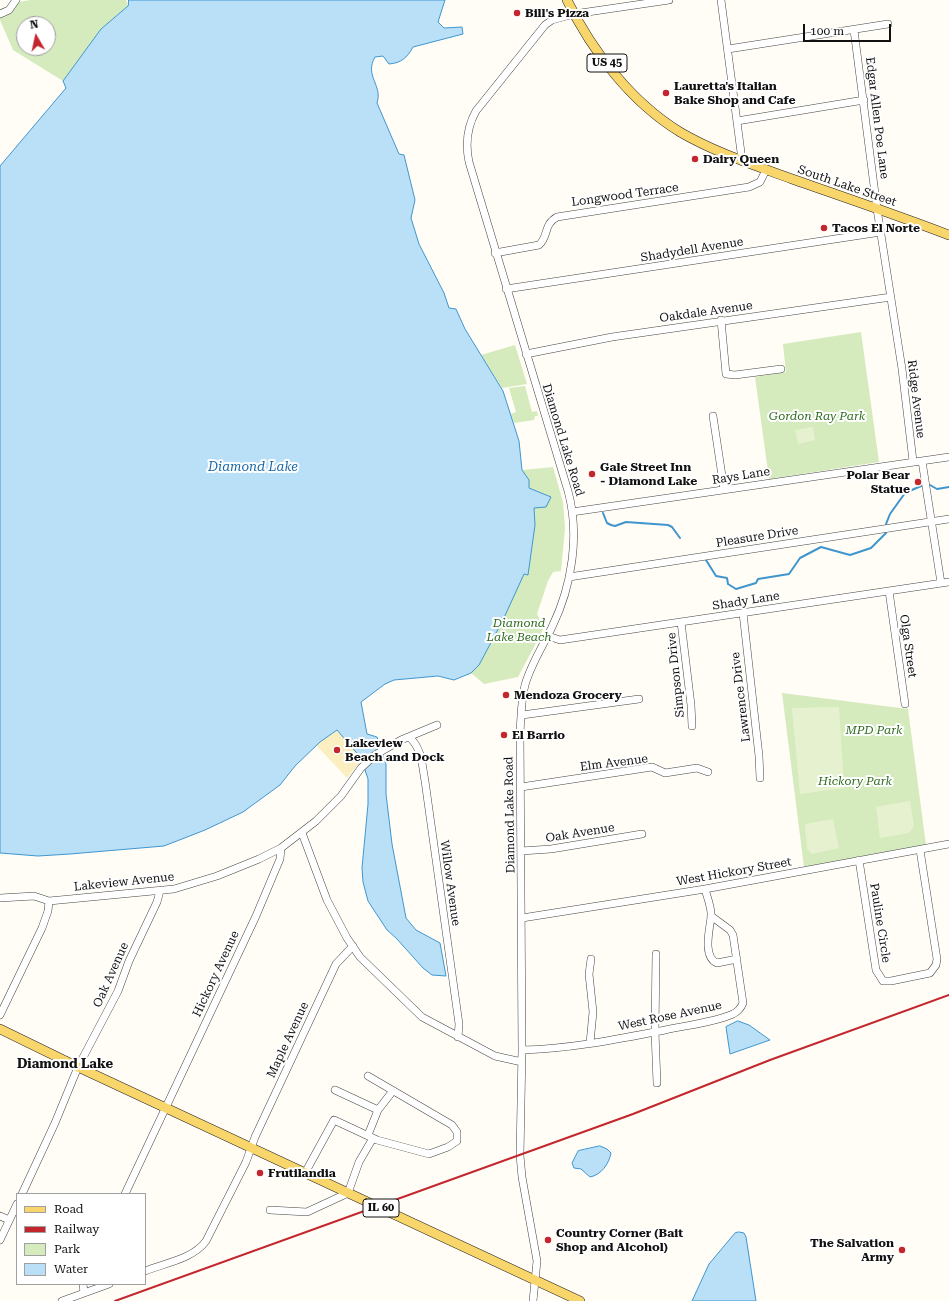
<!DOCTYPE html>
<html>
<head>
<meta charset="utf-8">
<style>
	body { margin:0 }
	#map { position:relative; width:949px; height:1301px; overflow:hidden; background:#fffdf5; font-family:"Roboto Serif",serif }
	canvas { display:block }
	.legend { position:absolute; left:16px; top:1193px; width:130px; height:92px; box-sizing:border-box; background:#fff; border:1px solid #a0a0a0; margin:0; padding:5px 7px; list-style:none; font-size:12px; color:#111 }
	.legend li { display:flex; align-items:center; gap:8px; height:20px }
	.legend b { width:20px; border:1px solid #a0a0a0 }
	.north { position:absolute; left:16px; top:16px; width:40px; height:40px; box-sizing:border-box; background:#fff; border:1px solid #a0a0a0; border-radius:50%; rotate:351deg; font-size:11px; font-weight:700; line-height:16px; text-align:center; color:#111 }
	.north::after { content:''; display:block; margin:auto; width:14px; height:18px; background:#c4262e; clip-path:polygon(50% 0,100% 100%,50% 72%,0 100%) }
	.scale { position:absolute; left:803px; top:24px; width:88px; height:18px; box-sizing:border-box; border:2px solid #111; border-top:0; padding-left:5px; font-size:12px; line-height:14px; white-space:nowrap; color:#111; -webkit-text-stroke:3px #fff; paint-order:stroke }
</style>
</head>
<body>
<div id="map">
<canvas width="949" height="1301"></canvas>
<ul class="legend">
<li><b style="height:5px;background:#f9d66b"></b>Road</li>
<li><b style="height:5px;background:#c4262e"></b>Railway</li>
<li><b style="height:11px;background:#d5ebbd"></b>Park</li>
<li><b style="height:11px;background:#b9e0f7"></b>Water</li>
</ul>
<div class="north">N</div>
<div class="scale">100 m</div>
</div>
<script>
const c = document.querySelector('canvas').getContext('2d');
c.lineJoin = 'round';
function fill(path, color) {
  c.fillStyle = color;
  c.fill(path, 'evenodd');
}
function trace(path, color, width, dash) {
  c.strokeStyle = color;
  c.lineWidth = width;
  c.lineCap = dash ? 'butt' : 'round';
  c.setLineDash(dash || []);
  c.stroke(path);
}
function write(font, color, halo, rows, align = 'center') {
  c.font = font + ' "Roboto Serif",serif';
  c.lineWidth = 4;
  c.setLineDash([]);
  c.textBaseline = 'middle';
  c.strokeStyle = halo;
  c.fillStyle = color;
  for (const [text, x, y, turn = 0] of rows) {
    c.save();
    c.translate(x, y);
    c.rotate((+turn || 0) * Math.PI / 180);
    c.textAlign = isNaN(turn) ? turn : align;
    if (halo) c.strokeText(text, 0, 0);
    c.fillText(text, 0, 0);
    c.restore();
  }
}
const green = new Path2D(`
	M30,0H126L128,6L101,29L63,81L13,50L0,20V17L11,12L19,2ZM24,24H48V48H24Z
	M861,332L879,462L769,479L755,377L786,372L783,344Z
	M515,345L527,384L502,388L481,355Z
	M525,386L532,412L537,411L538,416H535L534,420L514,423L511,414L516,412L509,388Z
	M553,467L563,502L565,528L561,571L553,572L548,581L537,614L544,628L518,677L484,684L471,673L479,665L524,574L528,575L535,525L534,508L551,497L529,488V480L522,470Z
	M782,693L908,709L926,845L804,867Z`);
const sand = new Path2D(`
	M337,730L358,754L359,763L347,778L316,745Z`);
const pitch = new Path2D(`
	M813,427L815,440L798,444L795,430Z
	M839,707L844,788L800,794L792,708Z
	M910,801L914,826L909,833L880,838L876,807Z
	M833,819L839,848L812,854L807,849L805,824Z`);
const water = new Path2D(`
	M129,0H445L438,22L444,28L462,27L463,34L413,47C407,58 401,63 389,64L383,56L375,57C364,76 383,85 377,103L399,154L404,155L415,200L411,218L419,244L444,293L449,308L456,309L465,329L503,391L519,441L522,470L529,480V488L551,497L546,507L534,508L535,525L528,575L524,574L503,620L479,665L471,673L454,680L438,676L394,680L385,684L361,702L367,734L377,737L386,764V794L392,844L406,918L416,930L440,943L446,976L432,975L423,968L396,938L387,930L368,901L363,882L362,868L368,804V779L361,758L337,730L320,742L295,766L280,785L243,812L205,830L164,846L70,854L38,856L0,853V166L66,88L63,81L101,29L128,6Z
	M738,1021L749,1025L770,1040L730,1054L726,1027Z
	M600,1146L607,1149L611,1153C609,1164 601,1175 590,1177L581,1169L574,1168L572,1163L578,1151Z
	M739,1232L744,1233L746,1237L756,1301H692L709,1264L735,1233Z`);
const stream = new Path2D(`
	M930,485L937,489L949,487
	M603,513L607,523L611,525L615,526L626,522L668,525L672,527L680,538
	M886,524L890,514L905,493L921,486
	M706,560L716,576L727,578L728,584L736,589L756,583L758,579L789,574L800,558L821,547L850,555L871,548L886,533`);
const minor = new Path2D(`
	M721,0L742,160
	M0,14L9,10L16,0
	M854,30L877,209L902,369L913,461
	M728,49L888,24
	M737,121L864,100
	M495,253L539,245C549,236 543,225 557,217L749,187L760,182L766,170
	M506,289L881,232
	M721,320L726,374L735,375L781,369
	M526,354L612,337L891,297
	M713,416L724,489
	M922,461L941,583
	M572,512L949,457
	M569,577L949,519
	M889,591L905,704
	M743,613L759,756L760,778
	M681,622L691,705L692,726
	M548,636L560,640L949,582
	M522,715L639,699
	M409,737C422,748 422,765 425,781L459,1024L458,1037
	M521,787L652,767L665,773L697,768L708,772
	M302,833L327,900L347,938L360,957L422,1017L495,1056L522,1062
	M521,851L551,849L642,834
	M859,860L876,970L883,981H891L930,973L936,965L937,959L920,850
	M705,889C707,897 712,908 711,917C710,928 702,957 717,963L737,959
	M0,898L34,896L49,901L174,889L217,876L259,859L281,848L316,821L341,796L361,768L375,755L401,740L437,725
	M522,918L705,889L949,844
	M656,954L655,1032L657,1083
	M0,1015L42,928L48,911L49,901
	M590,1043L593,1012L589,974L591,959
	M522,1050C570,1049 618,1039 665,1030C687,1025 712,1023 733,1014C739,1011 741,1008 743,1003L733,935L730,930L711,916
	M335,1090L378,1110L392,1092
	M368,1135L378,1110
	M305,1173L334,1120L377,1140L429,1154L448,1147L457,1141V1132L452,1125L368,1076
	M22,1194L55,1123L78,1067L118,991L129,961L157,902L160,891
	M125,1194L256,916L280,859L281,848
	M270,1210L307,1212L348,1193L359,1162L373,1138
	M0,1216L9,1220
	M0,1240L17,1204
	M145,1271C165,1263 193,1259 206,1241L246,1162L255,1137L336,964L353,946
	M83,1284L84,1293
	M62,1301L109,1284
	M533,1301L537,1261L522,1177L520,1155L522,1050L520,733C521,717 521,700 525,685C531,664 543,646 552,627C572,586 580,535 568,491L469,162C465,143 467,127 476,111L545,25L552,20L574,14L669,0`);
const major = new Path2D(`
	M567,0C592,51 631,102 680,132C714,152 754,165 792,179C844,197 897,215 949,235
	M0,1029L78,1067L580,1301`);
const rail = new Path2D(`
	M115,1301L633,1114L770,1060L949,995`);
const markers = [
	[517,13,4,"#c4262e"],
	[666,93,4,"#c4262e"],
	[695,159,4,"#c4262e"],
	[824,228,4,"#c4262e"],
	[592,474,4,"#c4262e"],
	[918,482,4,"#c4262e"],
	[506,695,4,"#c4262e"],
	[504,735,4,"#c4262e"],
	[337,750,4,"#c4262e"],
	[260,1173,4,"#c4262e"],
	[548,1240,4,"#c4262e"],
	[902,1250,4,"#c4262e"]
];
const shields = [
	[607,63,40],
	[381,1208,36]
];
const shieldNames = [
	["US 45",607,63],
	["IL 60",381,1208]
];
const poiNames = [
	["Bill's Pizza",525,13],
	["Lauretta's Italian",674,86],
	["Bake Shop and Cafe",674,100],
	["Dairy Queen",703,159],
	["Tacos El Norte",832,228],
	["Gale Street Inn",600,467],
	["- Diamond Lake",600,481],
	["Polar Bear",910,475,"right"],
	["Statue",910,489,"right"],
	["Mendoza Grocery",514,695],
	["El Barrio",512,735],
	["Lakeview",345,743],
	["Beach and Dock",345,757],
	["Frutilandia",268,1173],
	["Country Corner (Bait",556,1233],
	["Shop and Alcohol)",556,1247],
	["The Salvation",894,1243,"right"],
	["Army",894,1257,"right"]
];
const streetNames = [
	["Edgar Allen Poe Lane",877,118,83],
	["South Lake Street",847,186,19],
	["Longwood Terrace",625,195,-8],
	["Shadydell Avenue",692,250,-9],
	["Oakdale Avenue",706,312,-8],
	["Ridge Avenue",916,399,83],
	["Diamond Lake Road",563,440,73],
	["Rays Lane",741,476,-9],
	["Pleasure Drive",757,537,-9],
	["Shady Lane",746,601,-9],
	["Olga Street",908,646,82],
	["Simpson Drive",676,675,-96],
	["Lawrence Drive",741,697,-97],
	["Elm Avenue",614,763,-7],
	["Diamond Lake Road",510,815,-91],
	["Oak Avenue",580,833,-9],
	["West Hickory Street",734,872,-10],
	["Lakeview Avenue",124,882,-6],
	["Willow Avenue",450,883,82],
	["Pauline Circle",880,923,81],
	["Hickory Avenue",216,974,-65],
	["Oak Avenue",111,975,-66],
	["West Rose Avenue",670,1016,-12],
	["Maple Avenue",288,1040,-65]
];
const parkNames = [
	["Gordon Ray Park",817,416],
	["Diamond",519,623],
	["Lake Beach",519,637],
	["MPD Park",874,730],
	["Hickory Park",855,781]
];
const waterNames = [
	["Diamond Lake",253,467]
];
const neighbourhoodNames = [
	["Diamond Lake",65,1064]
];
fill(green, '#d5ebbd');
fill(sand, '#fbeec1');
fill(pitch, '#e6f2cf');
fill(water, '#b9e0f7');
trace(water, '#3f96cf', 1);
trace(stream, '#3f96cf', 2);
trace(minor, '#444', 8);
trace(major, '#222', 10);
trace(minor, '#fff', 7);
trace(major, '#f9d66b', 9);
trace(rail, '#c4262e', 2);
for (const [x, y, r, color] of markers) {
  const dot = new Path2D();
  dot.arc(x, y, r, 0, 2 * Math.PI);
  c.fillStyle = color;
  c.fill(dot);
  trace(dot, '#fff', 1.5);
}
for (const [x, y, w] of shields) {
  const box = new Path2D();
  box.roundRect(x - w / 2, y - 9, w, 18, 3);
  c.fillStyle = '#fff';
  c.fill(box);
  trace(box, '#111', 1);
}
write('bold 11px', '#111', null, shieldNames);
write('bold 12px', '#111', '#fff', poiNames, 'left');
write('12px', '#111', '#fff', streetNames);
write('italic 12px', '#2f6b1f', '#fff', parkNames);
write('italic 13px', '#1768a6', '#fff', waterNames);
write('bold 13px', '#111', '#fff', neighbourhoodNames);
</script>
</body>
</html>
